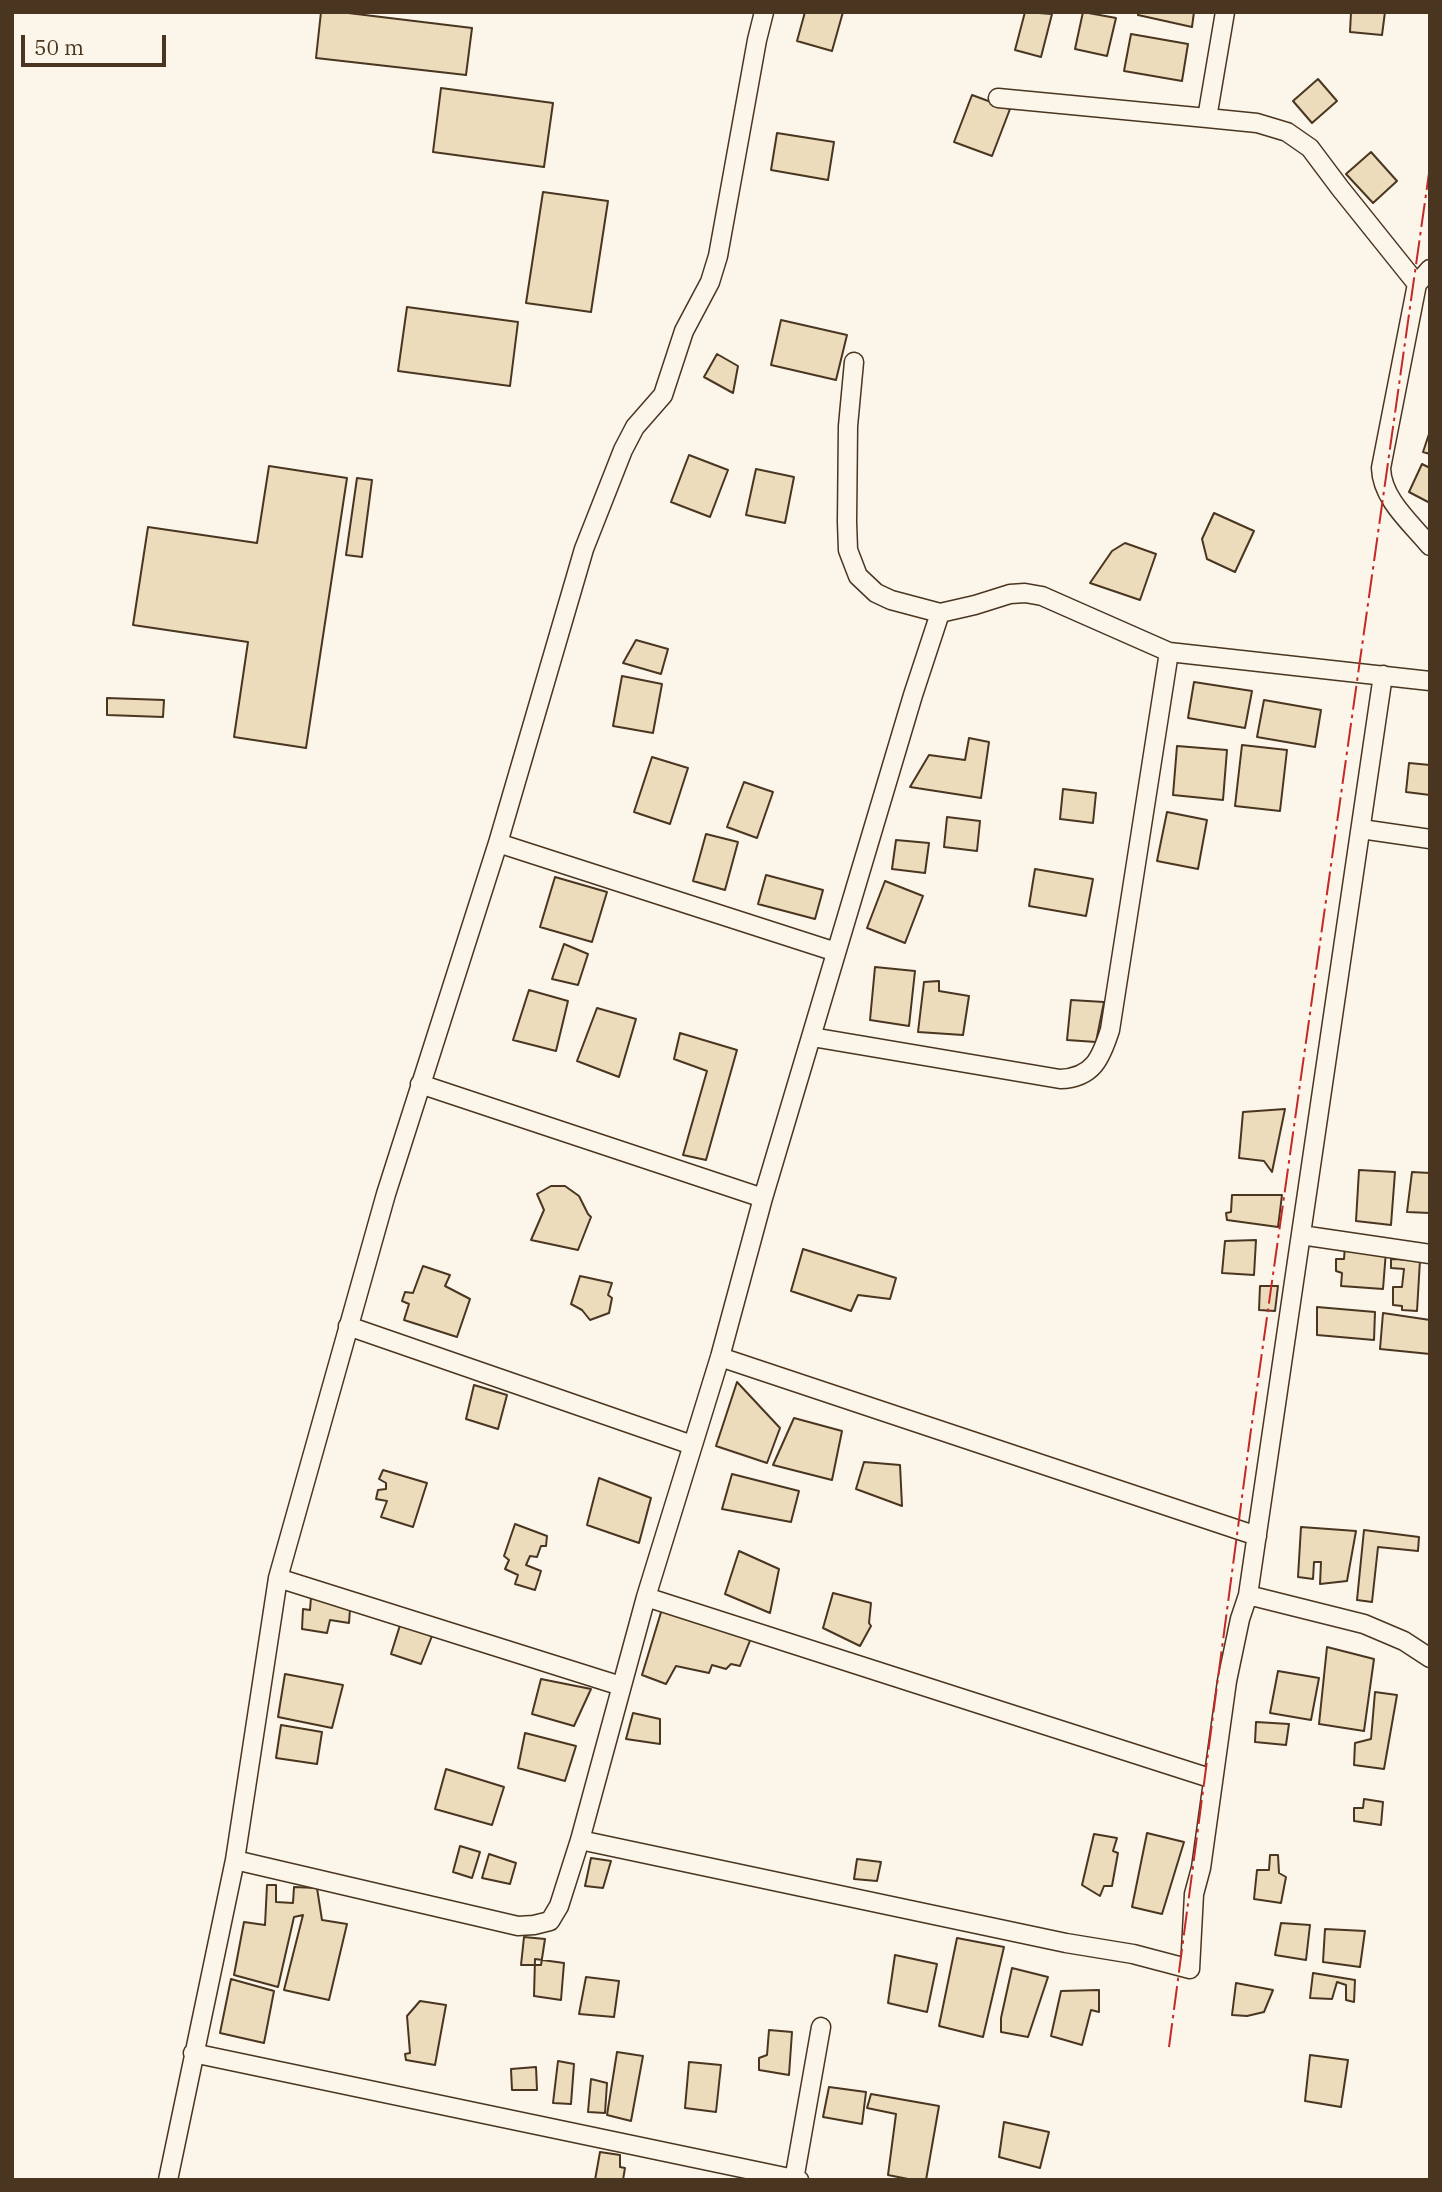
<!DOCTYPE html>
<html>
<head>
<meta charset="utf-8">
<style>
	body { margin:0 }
	#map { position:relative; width:1442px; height:2192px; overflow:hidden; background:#fbf6e9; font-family:"IBM Plex Serif",serif }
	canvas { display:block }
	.frame { position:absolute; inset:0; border:14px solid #4a3520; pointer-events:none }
	.scale { position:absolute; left:21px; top:35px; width:145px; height:32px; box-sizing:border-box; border:4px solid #4a3520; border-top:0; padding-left:9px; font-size:21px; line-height:24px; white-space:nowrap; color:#4a3520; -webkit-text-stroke:5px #fbf6e9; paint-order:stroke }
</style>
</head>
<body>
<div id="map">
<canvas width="1442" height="2192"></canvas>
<div class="frame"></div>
<div class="scale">50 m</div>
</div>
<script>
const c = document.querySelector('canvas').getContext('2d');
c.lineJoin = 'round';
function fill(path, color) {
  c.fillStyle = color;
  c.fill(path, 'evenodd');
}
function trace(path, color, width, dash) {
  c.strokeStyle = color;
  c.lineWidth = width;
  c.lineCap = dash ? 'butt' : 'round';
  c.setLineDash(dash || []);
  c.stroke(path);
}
const building = new Path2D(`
	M321,12H340L472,28L466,75L316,58Z
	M805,12H843L832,51L797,41Z
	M1025,12L1052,14L1041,57L1015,50Z
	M1083,12L1116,18L1107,56L1075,49Z
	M1138,12H1194L1192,27L1138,15Z
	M1351,12H1385L1382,35L1350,32Z
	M1131,34L1188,44L1182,81L1124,71Z
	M1318,79L1337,101L1312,123L1293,101Z
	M441,88L553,103L544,167L433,152Z
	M972,95L1010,109L992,156L954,142Z
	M777,133L834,142L828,180L771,170Z
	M1371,152L1397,181L1373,203L1346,174Z
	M543,192L608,201L591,312L526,303Z
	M407,307L518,322L510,386L398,371Z
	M781,320L847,335L836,380L771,365Z
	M717,354L738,366L733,393L704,377Z
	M1430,431V454L1423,452Z
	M689,455L728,470L710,517L671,502Z
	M1422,464L1430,468V503L1409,492Z
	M269,466L347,478L306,748L234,737L248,642L133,625L148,527L257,543Z
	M756,469L794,477L785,523L746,515Z
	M357,478L372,480L362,557L346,555Z
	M1214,513L1254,531L1235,572L1207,559L1202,539Z
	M1125,543L1156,554L1140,600L1090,583L1112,551Z
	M636,640L668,649L661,674L623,663Z
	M622,676L662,684L653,733L613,726Z
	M1194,682L1252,691L1245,728L1188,718Z
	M107,698L164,700L163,717L107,715Z
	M1264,700L1321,710L1315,747L1257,737Z
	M969,738L989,742L981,798L910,787L929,755L965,760Z
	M1242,745L1287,750L1280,811L1235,806Z
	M1177,746L1227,750L1223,800L1173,795Z
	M652,757L688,768L670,824L634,812Z
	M1409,763L1430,765V795L1406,792Z
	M744,782L773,792L757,838L727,827Z
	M1063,789L1096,793L1093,823L1060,819Z
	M1167,812L1207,820L1198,869L1157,861Z
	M947,817L980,821L977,851L944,847Z
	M706,834L738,842L725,890L693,881Z
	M896,840L929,843L925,873L892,869Z
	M1035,869L1093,879L1086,916L1029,906Z
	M766,875L823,890L815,919L758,904Z
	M555,877L607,892L592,942L540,927Z
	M885,881L923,896L905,943L867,928Z
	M564,944L588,954L578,985L552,979Z
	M875,967L915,971L909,1026L870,1020Z
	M939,981V991L969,996L963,1035L918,1032L924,982Z
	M529,990L568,1001L556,1051L513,1040Z
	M1071,1000L1104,1002L1096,1042L1067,1040Z
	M597,1008L636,1019L619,1077L577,1061Z
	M680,1033L737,1050L706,1160L683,1155L707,1071L674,1059Z
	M1285,1109L1272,1172L1264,1161L1239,1158L1243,1112Z
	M1359,1170L1395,1172L1391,1225L1356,1221Z
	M1412,1172L1430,1173V1213L1407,1212Z
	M551,1186H565L579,1196L588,1214L591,1217L578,1250L531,1240L544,1210L537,1194Z
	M1232,1195H1282L1278,1227L1227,1220L1226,1213L1231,1212Z
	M1256,1240L1254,1275L1222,1273L1225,1241Z
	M1345,1246L1386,1251L1383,1289L1341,1286L1342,1273L1336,1271V1259H1344Z
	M803,1249L896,1278L890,1299L858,1295L851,1311L791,1291Z
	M1391,1259L1420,1260L1417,1311L1402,1310V1306L1393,1305V1287H1402L1404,1269L1391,1268Z
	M423,1266L450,1275L445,1286L470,1299L457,1337L404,1320L409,1304L402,1301L405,1292L413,1293Z
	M580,1276L612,1283L608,1295L612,1298L609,1313L590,1320L582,1310L571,1304Z
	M1260,1286H1278L1275,1311L1259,1310Z
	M1317,1307L1375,1312L1374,1340L1317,1335Z
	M1383,1313L1430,1320V1354L1380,1349Z
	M737,1382L780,1428L767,1463L716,1446Z
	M474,1385L507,1395L498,1429L466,1419Z
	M794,1418L842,1431L832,1480L773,1465Z
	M864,1462L900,1465L902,1506L856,1489Z
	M383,1470L427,1483L413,1527L381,1517L387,1501L376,1499L378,1490L386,1489V1483L379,1479Z
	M732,1474L799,1491L791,1522L722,1509Z
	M599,1478L651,1498L639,1543L587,1525Z
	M515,1524L547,1536L546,1546H541L537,1557L530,1556L526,1565L541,1571L535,1590L515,1584L518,1575L505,1569L509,1560L504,1556Z
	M1301,1527L1356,1531L1347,1581L1320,1584L1321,1562H1314L1313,1579L1298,1577Z
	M1364,1530L1419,1537L1418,1551L1378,1547L1372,1602L1357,1600Z
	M739,1551L779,1569L770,1613L725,1594Z
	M833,1593L871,1603L869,1623L871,1626L860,1646L823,1628Z
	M311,1597L350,1609L349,1623L330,1620L327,1633L302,1629L303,1609L310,1610Z
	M662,1609L751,1638L740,1666L731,1664L726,1669L712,1665L709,1673L676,1666L666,1684L642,1675Z
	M401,1622L432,1636L421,1664L391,1654Z
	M1327,1647L1374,1659L1364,1731L1319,1724Z
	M1278,1671L1319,1678L1311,1720L1270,1713Z
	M285,1674L343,1685L332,1728L278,1717Z
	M541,1679L591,1689L574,1726L532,1714Z
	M1375,1692L1397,1695L1384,1769L1354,1765L1355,1743L1371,1739Z
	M633,1713L660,1719V1744L626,1739Z
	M1256,1722L1289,1724L1286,1745L1255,1742Z
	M281,1725L322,1732L317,1764L276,1758Z
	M525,1733L576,1746L565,1781L518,1768Z
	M446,1769L504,1787L492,1825L435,1809Z
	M1364,1799L1383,1802L1381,1825L1354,1821V1808H1363Z
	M1147,1833L1184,1842L1162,1914L1132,1907Z
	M1094,1834L1117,1838L1113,1851L1118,1853L1112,1886H1104L1100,1896L1082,1885Z
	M460,1846L480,1852L472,1878L453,1872Z
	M489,1854L516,1863L510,1884L482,1878Z
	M1270,1855H1278L1279,1873L1286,1877L1281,1903L1254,1899L1257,1870H1269Z
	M591,1858L611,1861L603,1888L585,1886Z
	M857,1859L881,1862L877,1881L854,1879Z
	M267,1885H276V1902L293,1903L294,1887L317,1888L322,1920L347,1924L329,2000L284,1990L303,1915L294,1917L278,1987L234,1975L244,1922L265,1925Z
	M1281,1923L1310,1925L1306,1960L1275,1955Z
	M1325,1929L1365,1931L1360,1967L1323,1962Z
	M524,1937L545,1939L541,1965H521Z
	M957,1938L1004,1947L983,2037L939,2026Z
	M895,1955L937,1964L927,2012L888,2003Z
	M535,1959L564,1963L561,2000L534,1996Z
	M1012,1968L1048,1977L1028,2037L1001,2032V2018Z
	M1313,1973L1355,1980L1354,2002L1346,2000V1985L1337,1982L1332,1999L1310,1998Z
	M586,1977L619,1981L614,2017L579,2014Z
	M231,1979L274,1991L264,2043L220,2033Z
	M1236,1983L1273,1990L1264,2012L1247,2016L1232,2015Z
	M1099,1990V2012L1091,2010L1082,2045L1051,2036L1061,1991Z
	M420,2001L446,2005L435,2065L406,2060L405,2054L410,2053L407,2016Z
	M769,2030L792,2032L789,2075L759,2070V2058L767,2055Z
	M617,2052L643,2056L631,2121L607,2115Z
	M1310,2055L1348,2060L1341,2107L1305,2101Z
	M558,2061L574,2064L571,2104L553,2103Z
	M689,2062L721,2065L716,2112L685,2108Z
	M536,2067L537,2090H512L511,2069Z
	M591,2079L607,2083L605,2113L588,2112Z
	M829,2087L866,2092L862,2124L823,2117Z
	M871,2094L939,2106L926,2180H913L888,2175L896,2114L867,2108Z
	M1004,2122L1049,2132L1040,2168L999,2157Z
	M600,2152L620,2155V2167L625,2168L623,2180H595Z`);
const minor = new Path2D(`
	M1225,12L1207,118L1257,123L1287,132L1310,148L1340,188L1417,284
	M998,98L1207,118
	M1430,269L1417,284L1381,468C1382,499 1410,522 1430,546
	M854,362L848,426L847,522L848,550L858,576L876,593L891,600L940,613L975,605L1010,594L1025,593L1042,596L1169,652L1430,681
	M1361,829L1430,839
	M498,843L836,952
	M812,1037L1060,1079C1093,1078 1101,1058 1110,1030L1169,652
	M420,1084L763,1198
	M1301,1235L1430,1254
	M348,1326L692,1445
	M720,1357L1257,1536
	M278,1578L621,1686
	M1248,1595L1364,1624L1404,1641L1430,1658
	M646,1597L1213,1779
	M580,1840L1066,1943L1133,1954L1190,1969L1194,1894L1201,1868L1227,1681L1240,1619L1248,1595L1383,675
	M235,1860L518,1926L534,1925L550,1921L559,1906L580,1840L646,1597L720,1357L763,1198L913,695L940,613
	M193,2053L799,2180
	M168,2180L235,1860L278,1578L386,1194L498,843L584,549L623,450L635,427L663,395L684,331L710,282L718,256L757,40L764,12
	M794,2180L821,2027`);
const power = new Path2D(`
	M1169,2047L1250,1437L1430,166`);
fill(building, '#ecdcbc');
trace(building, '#4a3520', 2);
trace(minor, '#4a3520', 21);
trace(minor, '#fbf6e9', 18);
trace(power, '#c62828', 2, [24, 5, 3.5, 5]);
</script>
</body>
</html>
